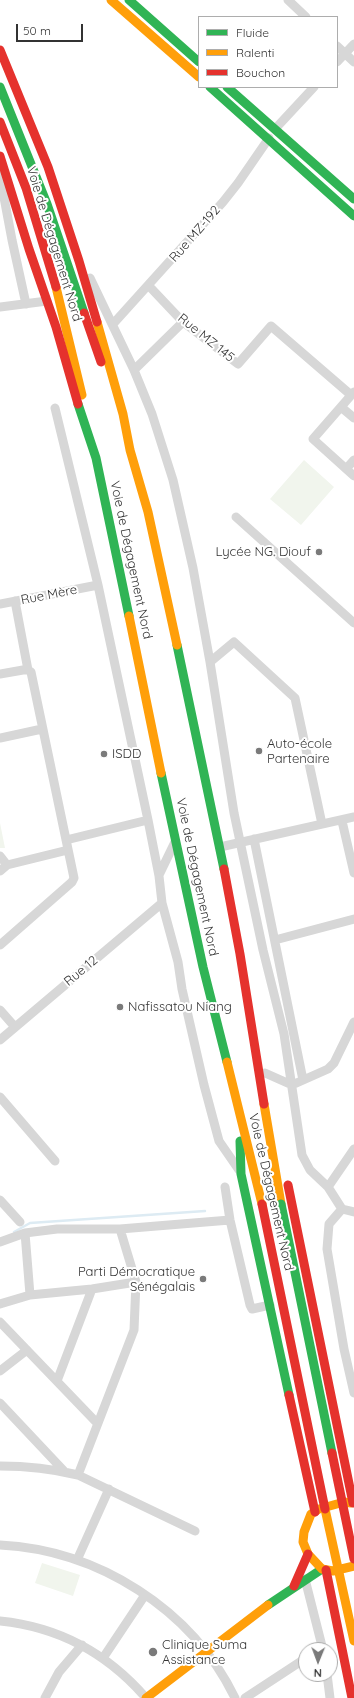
<!DOCTYPE html>
<html>
<head>
<meta charset="utf-8">
<style>
	body { margin:0 }
	#map { position:relative; width:354px; height:1698px; overflow:hidden; background:#fff; font-family:Quicksand,sans-serif }
	canvas { display:block }
	.legend { position:absolute; left:198px; top:16px; width:140px; height:72px; box-sizing:border-box; background:#fff; border:1px solid #adadad; margin:0; padding:5px 7px; list-style:none; font-size:12px; color:#333 }
	.legend li { display:flex; align-items:center; gap:8px; height:20px }
	.legend b { width:20px; border:1px solid #adadad }
	.north { position:absolute; left:298px; top:1642px; width:40px; height:40px; box-sizing:border-box; background:#fff; border:1px solid #adadad; border-radius:50%; rotate:181deg; font-size:11px; font-weight:700; line-height:16px; text-align:center; color:#333 }
	.north::after { content:''; display:block; margin:auto; width:14px; height:18px; background:#7a7a7a; clip-path:polygon(50% 0,100% 100%,50% 72%,0 100%) }
	.scale { position:absolute; left:16px; top:24px; width:67px; height:18px; box-sizing:border-box; border:2px solid #333; border-top:0; padding-left:5px; font-size:12px; line-height:14px; white-space:nowrap; color:#333; -webkit-text-stroke:3px #fff; paint-order:stroke }
</style>
</head>
<body>
<div id="map">
<canvas width="354" height="1698"></canvas>
<ul class="legend">
<li><b style="height:5px;background:#30b455"></b>Fluide</li>
<li><b style="height:5px;background:#ff9f0a"></b>Ralenti</li>
<li><b style="height:5px;background:#e5322d"></b>Bouchon</li>
</ul>
<div class="north">N</div>
<div class="scale">50 m</div>
</div>
<script>
const c = document.querySelector('canvas').getContext('2d');
c.lineJoin = 'round';
function fill(path, color) {
  c.fillStyle = color;
  c.fill(path, 'evenodd');
}
function trace(path, color, width, dash) {
  c.strokeStyle = color;
  c.lineWidth = width;
  c.lineCap = dash ? 'butt' : 'round';
  c.setLineDash(dash || []);
  c.stroke(path);
}
function write(font, color, halo, rows, align = 'center') {
  c.font = font + ' Quicksand,sans-serif';
  c.lineWidth = 4;
  c.setLineDash([]);
  c.textBaseline = 'middle';
  c.strokeStyle = halo;
  c.fillStyle = color;
  for (const [text, x, y, turn = 0] of rows) {
    c.save();
    c.translate(x, y);
    c.rotate((+turn || 0) * Math.PI / 180);
    c.textAlign = isNaN(turn) ? turn : align;
    if (halo) c.strokeText(text, 0, 0);
    c.fillText(text, 0, 0);
    c.restore();
  }
}
const green = new Path2D(`
	M304,460L334,487L301,525L270,499Z
	M0,823L5,848H0Z
	M42,1563L80,1575L73,1596L35,1583Z`);
const stream = new Path2D(`
	M14,1232L30,1223L205,1211`);
const street = new Path2D(`
	M288,0L306,17
	M337,46L354,62
	M337,62L354,44
	M275,129L314,87
	M0,176L12,240L26,304
	M90,278L134,370L152,414L173,480L193,568L210,662L234,813L263,950L284,1034L302,1155L310,1170L328,1187L342,1209L354,1212
	M149,286L183,322L238,364L271,326L351,395
	M0,307L47,301
	M113,324L223,202L238,183L269,138
	M134,370L183,322
	M354,392L313,439L354,476
	M341,407L354,418
	M55,408L98,585L148,820L159,876L162,903L178,962L182,989L204,1085L219,1141L239,1170
	M346,469L354,460
	M236,517L354,623
	M0,604L98,585
	M210,662L234,642L295,698L322,824
	M0,674L23,670H28
	M0,738L42,729
	M342,821L354,873
	M254,839L303,1080
	M66,840L148,820
	M220,847L354,817
	M0,856L7,865
	M0,871L7,865L68,850
	M159,875L175,842
	M275,940L354,919
	M0,945L72,882L74,878L31,672L28,670L15,601
	M0,1010L15,1027
	M0,1040L162,903
	M265,1073L292,1085L328,1069L334,1063L354,1022
	M0,1097L55,1161
	M225,1187L230,1220L250,1305L252,1309L270,1305
	M328,1187L354,1149
	M0,1200L20,1222
	M342,1209L329,1224L327,1249L344,1349L354,1393
	M25,1233L30,1295
	M0,1242L25,1233L57,1229H120L230,1220
	M0,1304L30,1295L92,1289L136,1282
	M0,1322L97,1423
	M0,1371L27,1350
	M57,1381L92,1289
	M0,1403L64,1471
	M0,1466C26,1466 53,1469 78,1475L195,1531
	M78,1475L134,1330L136,1282L120,1229
	M0,1545C98,1550 192,1609 235,1698
	M77,1560L109,1489
	M305,1579L323,1650
	M0,1621C59,1627 108,1654 146,1698
	M103,1658L145,1595
	M327,1674L330,1698
	M45,1698L59,1672L82,1645
	M245,1698L306,1658`);
const fast = new Path2D(`
	M129,0L199,62
	M0,87L47,204L84,313
	M210,87L354,216
	M227,87L354,199
	M78,404L96,458L129,616
	M177,645L224,869
	M161,773L203,967L227,1062
	M240,1141L241,1174L289,1395
	M268,1605L322,1569`);
const slow = new Path2D(`
	M111,0L199,77
	M56,287L82,395
	M97,322L123,414L130,450L148,512L177,645
	M129,616L161,773
	M227,1062L262,1204
	M264,1104L281,1204
	M351,1503L344,1502L319,1509L311,1514L304,1532L303,1542L308,1554L322,1569L333,1571L354,1566
	M146,1698L268,1605`);
const jam = new Path2D(`
	M0,50L48,167L79,261L97,322
	M0,122L26,188L56,287
	M0,156L29,249L56,327L78,404
	M84,313L101,362
	M224,869L240,954L264,1104
	M288,1185L353,1503
	M289,1395L315,1512
	M326,1570L352,1698
	M294,1586L308,1554`);
const fastBridge = new Path2D(`
	M281,1204L332,1453`);
const slowBridge = new Path2D(`
	M325,1509L354,1641`);
const jamBridge = new Path2D(`
	M262,1204L325,1509
	M332,1453L354,1559`);
const markers = [
	[319,552,4,"#7a7a7a"],
	[259,751,4,"#7a7a7a"],
	[104,754,4,"#7a7a7a"],
	[120,1007,4,"#7a7a7a"],
	[203,1279,4,"#7a7a7a"],
	[153,1652,5,"#7a7a7a"]
];
const streetNames = [
	["Rue MZ-192",195,234,-49],
	["Voie de Dégagement Nord",54,244,73],
	["Rue MZ 145",206,338,39],
	["Voie de Dégagement Nord",131,560,78],
	["Rue Mère",49,595,-11],
	["Voie de Dégagement Nord",197,877,78],
	["Rue 12",81,971,-40],
	["Voie de Dégagement Nord",271,1192,77]
];
const poiNames = [
	["Lycée NG. Diouf",311,552,"right"],
	["Auto-école",267,744],
	["Partenaire",267,759],
	["ISDD",112,754],
	["Nafissatou Niang",128,1007],
	["Parti Démocratique",195,1272,"right"],
	["Sénégalais",195,1287,"right"],
	["Clinique Suma",162,1645],
	["Assistance",162,1660]
];
fill(green, '#f1f5ed');
trace(stream, '#ddebf3', 2.5);
trace(street, '#d7d7d7', 9);
trace(fast, '#30b455', 9);
trace(slow, '#ff9f0a', 9);
trace(jam, '#e5322d', 9);
trace(fastBridge, '#30b455', 9);
trace(slowBridge, '#ff9f0a', 9);
trace(jamBridge, '#e5322d', 9);
for (const [x, y, r, color] of markers) {
  const dot = new Path2D();
  dot.arc(x, y, r, 0, 2 * Math.PI);
  c.fillStyle = color;
  c.fill(dot);
  trace(dot, '#fff', 1.5);
}
write('13px', '#333', '#fff', streetNames);
write('13px', '#333', '#fff', poiNames, 'left');
</script>
</body>
</html>
